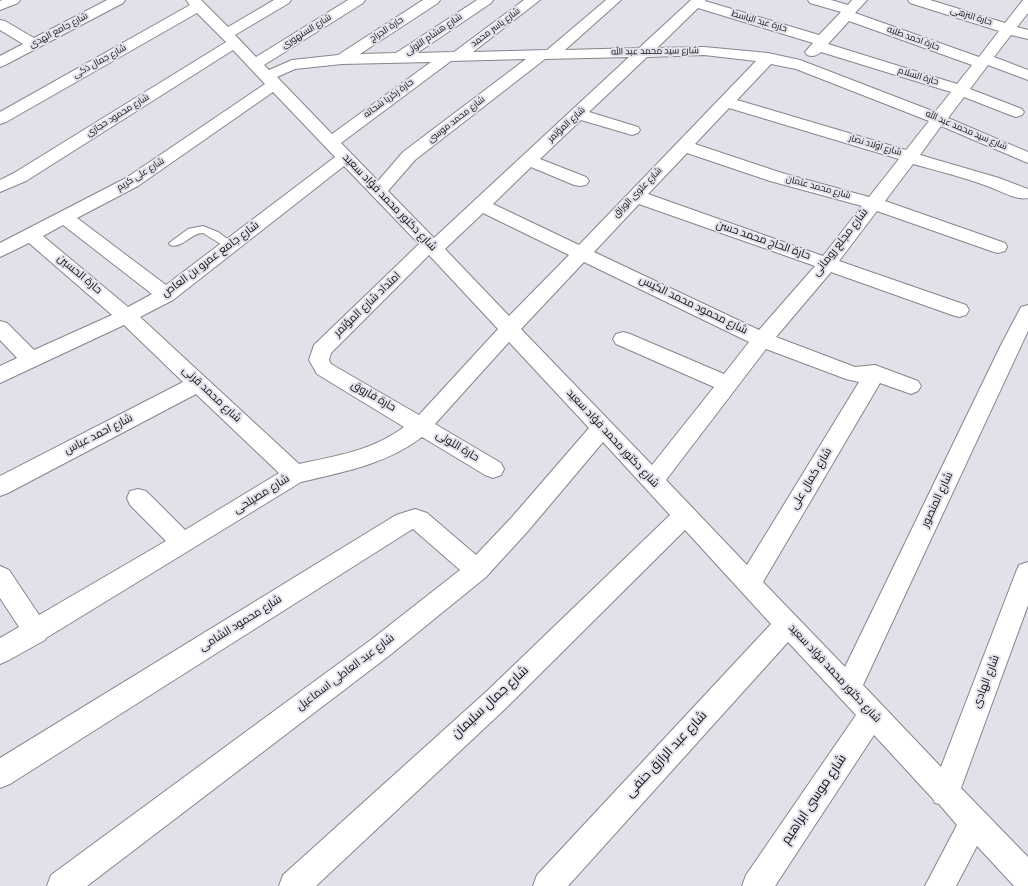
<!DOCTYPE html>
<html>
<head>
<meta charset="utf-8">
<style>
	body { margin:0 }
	canvas { display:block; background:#e1e1ea }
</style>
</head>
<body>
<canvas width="1028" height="886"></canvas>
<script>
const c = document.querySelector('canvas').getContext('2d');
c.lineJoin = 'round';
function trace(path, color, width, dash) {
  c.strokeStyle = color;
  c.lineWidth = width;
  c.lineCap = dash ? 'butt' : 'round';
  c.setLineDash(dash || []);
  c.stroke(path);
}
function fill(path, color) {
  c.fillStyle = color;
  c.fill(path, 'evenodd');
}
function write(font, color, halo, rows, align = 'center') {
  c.font = font + ' Overpass,Cairo,sans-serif';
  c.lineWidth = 4;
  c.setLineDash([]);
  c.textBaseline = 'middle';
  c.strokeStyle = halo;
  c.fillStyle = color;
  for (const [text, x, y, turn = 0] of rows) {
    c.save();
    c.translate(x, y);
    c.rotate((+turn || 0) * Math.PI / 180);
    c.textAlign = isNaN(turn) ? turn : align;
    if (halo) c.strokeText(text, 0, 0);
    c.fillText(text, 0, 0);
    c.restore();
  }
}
const lane = new Path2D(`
	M203,226L218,232L236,245L235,248H227L203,233C191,233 182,249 170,245L169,243L188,229Z`);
const street = new Path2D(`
	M2,0H20L18,3L0,10V1Z
	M107,0H125L123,3L5,65L0,67V56L23,44L0,30V20L5,21L34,38Z
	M186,0H201L228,27L274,0H291L289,3L235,35L256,57L348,0H365L363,3L264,65L269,70L292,60L338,55L423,0H440L438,3L360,54L396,53L477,0H493L491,3L417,53L454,52L524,0H540L473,52L547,50L606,0H621L565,50L639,48L691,0H706L705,1L819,35L841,12L810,3L808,0H831L848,5L852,0H867L855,13L979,57L999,31L910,3L908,0H930L1005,23L1023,0H1028V13L1017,27L1028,30V39L1011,35L994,57L1028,70V80L988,65L970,89L1022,109L1024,112L1022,115L1016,117L1010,115L964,97L948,118L1028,152V163L941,126L920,155L999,178L1028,189V198C1016,201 999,190 987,186C963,177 938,171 913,164L885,201L1005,243L1007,247L1005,251L998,253L991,251L877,211L839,261L966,305L969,310L966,315L959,317L952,315L831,272L776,337L855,367L875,365L918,381L921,386L918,391L911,394L880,383L763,582L845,667L1001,345L1021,307L1028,305V331L863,685L941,767L1016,572L1019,565L1028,562V605L961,788L1028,857V886H1014L977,846L956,886H925L957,825L939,804L935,803L933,799L874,735L775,886H742L746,875L856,715L788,642L568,886H533L537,875L771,624L685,530L505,709L316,886H279L283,875L487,691L670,515L603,442L528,531L486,577L390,655L87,886H47L51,875L372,639L460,570L413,529L411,530L10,784L0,788V758L396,515L415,509L427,513L476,555L512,517L589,428L509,342L435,424L501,463L504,469L501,475L493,478L485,475L422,437C387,464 343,472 301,482L46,638L45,640L9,660L0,664V638L19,627L0,598V566L9,570L39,615L166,541L130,505L127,498L130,491L138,489L146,491L185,530L279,473L196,394L8,493L0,496V476L183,382L124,325L0,383V366L17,358L0,340V321L7,323L34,350L112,315L29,243L0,257V243L126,178L265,84L233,50L26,181L0,192V180L14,173L226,42L197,13L6,122L0,124V112L190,5ZM698,8L813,43L805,52L807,55C813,57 816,56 821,52L951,92L935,112L800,60L768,53L704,47L657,48ZM849,21L972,65L957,84L828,44ZM704,55L756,61L579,245L493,204L531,167L574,185L580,186L586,185L589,181L586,177L540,159L581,120L632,135L638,133L640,130L638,127L589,112L647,57ZM629,57L434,238L388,191L415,160L545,59ZM526,59L403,152L378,181L341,143L451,61ZM431,62L332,134L277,77L295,69L342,64ZM771,64L796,69L929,121L906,150L737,100ZM273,92L335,157L166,285L77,218L138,186ZM729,108L899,159L869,197L782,173L695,144ZM687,153L770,181L862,206L823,256L648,194ZM344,166L419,244L314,345L309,360L317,374L404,427C374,450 336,456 299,464L140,317L173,300ZM639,204L815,266L759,330L594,252ZM483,213L569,255L509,316L445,249ZM63,225L152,294L128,307L43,236ZM429,255L498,329L419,415L331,364L329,360L331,353ZM584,262L749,342L724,374L630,334L623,332L616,334L613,339L616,344L714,387L652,465L521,329ZM766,349L846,379L859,382L747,565L666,480Z`);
const farStreetnames = [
	["حارة النزهى",971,17,17],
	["حارة عبد الباسط",759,22,16],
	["شارع ياسر محمد",496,28,-37],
	["حارة الجراج",387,30,-33],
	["شارع جامع الهدى",59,31,-28],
	["شارع السنهورى",307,32,-32],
	["شارع هشام اللولى",434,35,-34],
	["حارة احمد طلبه",913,39,20],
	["شارع سيد محمد عبد الله",655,52,-1],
	["شارع جمال ذكى",100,62,-29],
	["حارة السلام",918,77,17],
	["حارة زكريا شحاته",389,99,-36],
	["شارع محمود حجازى",118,116,-32],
	["شارع محمد موسى",457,120,-38],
	["شارع المؤتمر",567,125,-43],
	["شارع سيد محمد عبد الله",966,131,23],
	["شارع اولاد نصار",875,146,16],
	["شارع على كريم",141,175,-32],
	["شارع محمد عثمان",818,188,15],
	["شارع علوى الوراق",638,193,-46]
];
const streetNames = [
	["شارع دكتور محمد فؤاد سعيد",389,203,46],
	["حارة الحاج محمد حسن",763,241,19],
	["شارع مجلع رومانى",841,243,-52],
	["شارع جامع عمرو بن العاص",211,260,-37],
	["حارة الحسين",79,275,40],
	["امتداد شارع المؤتمر",368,305,-44],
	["شارع محمود محمد الكيس",693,306,26],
	["شارع محمد قرنى",211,395,43],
	["حارة فاروق",373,397,30],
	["شارع احمد عباس",99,435,-27],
	["شارع دكتور محمد فؤاد سعيد",612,439,47],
	["حارة اللولى",457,447,31],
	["شارع كمال على",812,479,-59],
	["شارع مصيلحى",262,495,-32],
	["شارع المنصور",938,500,-65],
	["شارع محمود الشامى",241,624,-32],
	["شارع عبد العاطى اسماعيل",346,673,-37],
	["شارع دكتور محمد فؤاد سعيد",834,674,47],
	["شارع الهادى",987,682,-69]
];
const nearStreetnames = [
	["شارع جمال سليمان",491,703,-43],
	["شارع عبد الرازق حنفى",667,755,-47],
	["شارع موسى ابراهيم",815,800,-56]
];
trace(lane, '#85858e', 2);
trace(street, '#85858e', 2);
fill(lane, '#fff');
fill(street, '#fff');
write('9px', '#0f0f12', '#e1e1ea', farStreetnames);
write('11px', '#0f0f12', '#e1e1ea', streetNames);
write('13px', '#0f0f12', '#e1e1ea', nearStreetnames);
</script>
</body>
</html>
